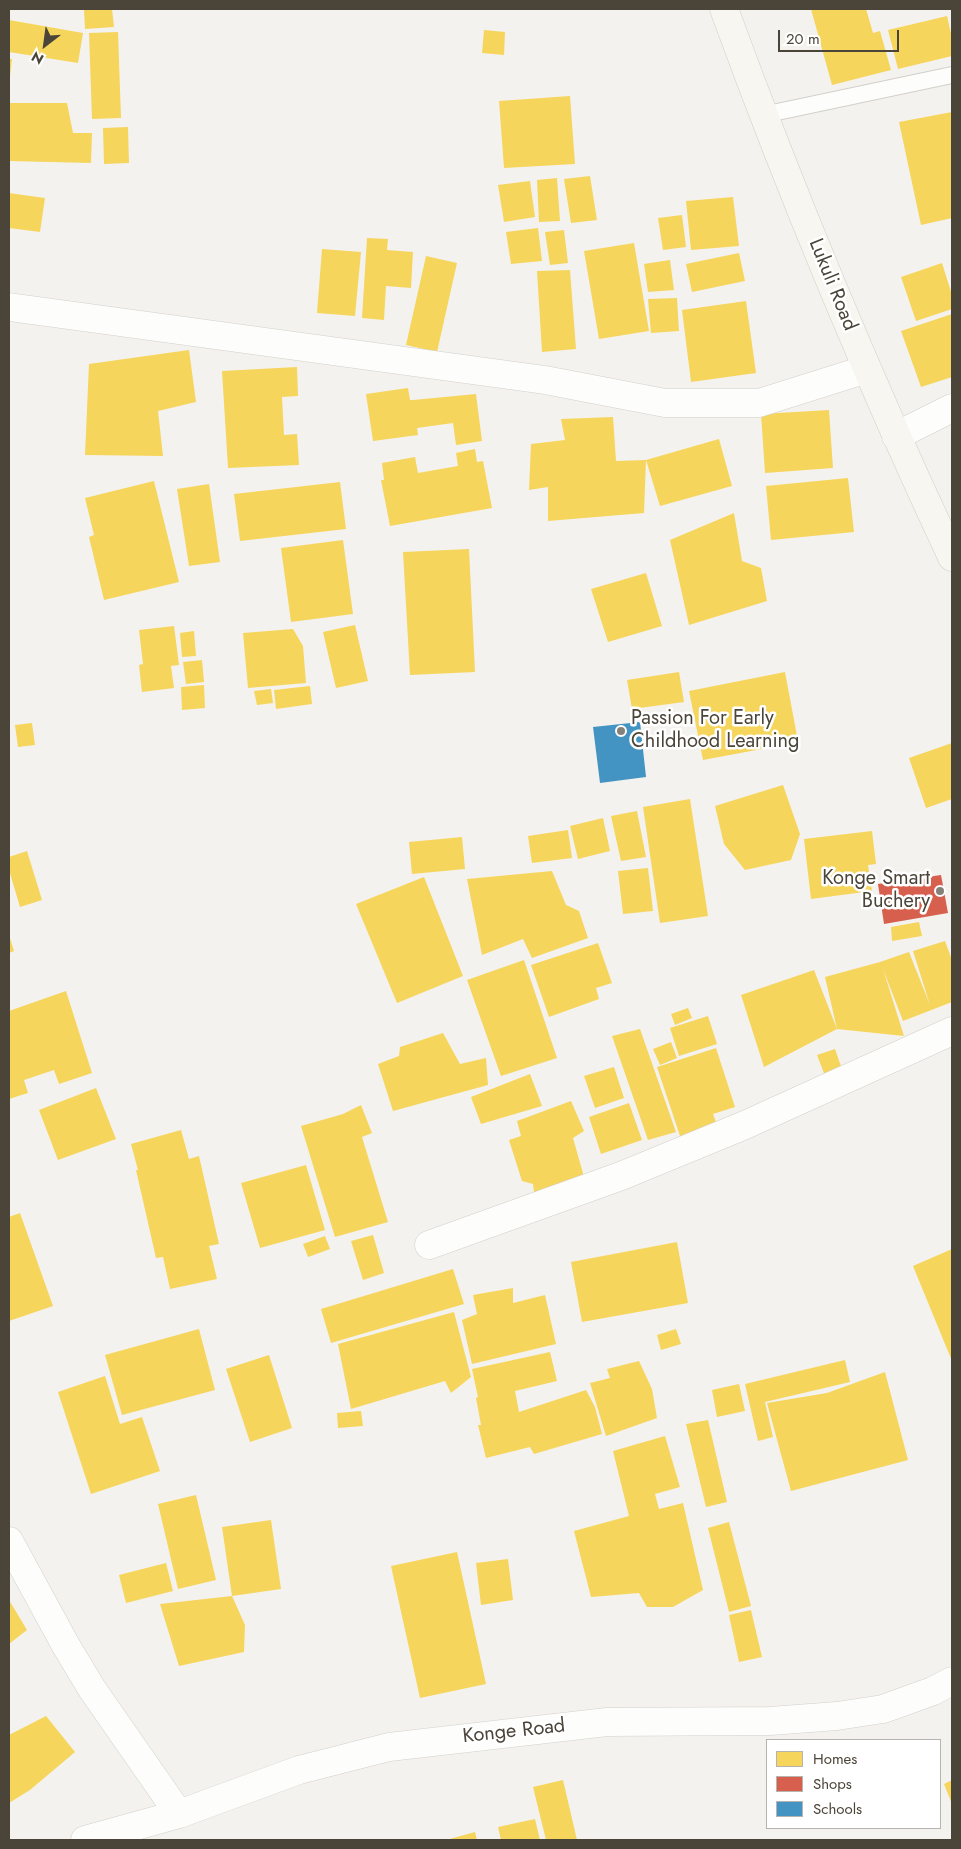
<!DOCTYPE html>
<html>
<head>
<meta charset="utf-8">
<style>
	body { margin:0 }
	#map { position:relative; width:961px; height:1849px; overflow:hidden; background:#f4f2ee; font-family:Jost,sans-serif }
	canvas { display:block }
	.frame { position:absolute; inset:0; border:10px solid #4b4439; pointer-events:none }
	.legend { position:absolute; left:766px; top:1739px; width:175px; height:90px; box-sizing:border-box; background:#fff; border:1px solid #b7b4b0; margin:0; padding:6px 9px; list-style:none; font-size:15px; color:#4b4439 }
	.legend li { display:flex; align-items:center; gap:10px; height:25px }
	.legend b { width:25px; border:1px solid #b7b4b0 }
	.north { position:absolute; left:20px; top:20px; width:50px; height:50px; -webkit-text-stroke:4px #fff; paint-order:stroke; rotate:210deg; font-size:14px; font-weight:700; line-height:20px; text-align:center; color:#4b4439 }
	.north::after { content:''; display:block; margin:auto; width:18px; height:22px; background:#4b4439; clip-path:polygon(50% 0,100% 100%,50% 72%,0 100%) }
	.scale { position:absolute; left:778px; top:30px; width:121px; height:22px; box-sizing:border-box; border:2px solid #4b4439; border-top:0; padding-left:6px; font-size:15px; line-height:18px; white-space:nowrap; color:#4b4439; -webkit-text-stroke:4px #fff; paint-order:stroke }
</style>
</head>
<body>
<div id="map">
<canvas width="961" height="1849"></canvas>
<div class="frame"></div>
<ul class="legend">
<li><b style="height:14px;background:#f6d55c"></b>Homes</li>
<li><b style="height:14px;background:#d6604d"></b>Shops</li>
<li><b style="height:14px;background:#4393c3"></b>Schools</li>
</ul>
<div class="north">N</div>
<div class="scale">20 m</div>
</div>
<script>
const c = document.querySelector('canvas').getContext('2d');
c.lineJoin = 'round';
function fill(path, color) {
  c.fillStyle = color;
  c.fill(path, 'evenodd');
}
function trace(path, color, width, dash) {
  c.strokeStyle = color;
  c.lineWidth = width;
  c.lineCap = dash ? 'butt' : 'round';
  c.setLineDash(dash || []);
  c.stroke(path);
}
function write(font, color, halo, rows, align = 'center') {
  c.font = font + ' Jost,sans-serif';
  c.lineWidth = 5;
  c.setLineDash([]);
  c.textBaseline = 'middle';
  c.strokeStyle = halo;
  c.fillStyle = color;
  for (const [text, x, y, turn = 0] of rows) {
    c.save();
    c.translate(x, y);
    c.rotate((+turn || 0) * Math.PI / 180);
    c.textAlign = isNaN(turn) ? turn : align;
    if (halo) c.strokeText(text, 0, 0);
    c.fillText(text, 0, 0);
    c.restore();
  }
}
const homes = new Path2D(`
	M84,9H112L114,27L85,29Z
	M811,9H866L873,33L880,31L891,70L832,85Z
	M947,16L952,38V56L898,69L888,30Z
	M9,20L83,33L78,63L9,52Z
	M484,30L505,32L504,55L482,53Z
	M118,32L121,118L92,119L89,33Z
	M9,59H12L10,77H9Z
	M570,96L575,164L504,168L499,101Z
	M9,103H67L73,133H92L91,163L9,161Z
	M952,112V218L921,225L899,122Z
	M128,127L129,163L104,164L103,128Z
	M590,176L597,220L571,223L564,179Z
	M557,178L560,221L539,222L537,180Z
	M530,181L535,217L504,222L498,185Z
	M9,193L45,198L40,232L9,228Z
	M733,197L739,246L691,250L686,201Z
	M682,215L686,247L663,250L658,218Z
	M538,228L542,261L511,264L506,232Z
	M564,230L568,263L550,265L545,232Z
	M367,238L388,239L387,250L413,252L411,288L386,286L384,320L362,318Z
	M634,243L649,331L599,339L584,251Z
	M322,249L361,252L355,316L317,313Z
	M739,253L745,281L692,292L686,264Z
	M426,256L457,263L437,352L406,345Z
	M670,260L674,290L648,292L644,264Z
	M942,263L952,295V309L916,321L901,277Z
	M570,270L576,349L542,352L537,271Z
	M677,298L679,331L651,333L648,299Z
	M746,301L756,373L691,382L682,310Z
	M952,314V377L921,387L901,331Z
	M189,350L196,402L158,411L163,456L85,455L89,364Z
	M297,367L298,396L282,397L284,435L297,434L299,465L228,468L222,371Z
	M408,388L410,400H413L476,394L482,441L456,445L453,423L417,428L418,435L373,441L366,394Z
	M829,410L833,468L765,473L761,414Z
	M613,417L616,461L646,460L719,439L732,486L660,506L646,460L644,513L548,521V487L529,490L531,444L565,440L561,419Z
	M475,449L477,462L483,461L492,508L390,526L381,480H384L382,463L415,457L418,473L458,466L456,453Z
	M848,478L854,532L771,540L766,486Z
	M154,481L179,582L104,600L89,537L94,535L85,498Z
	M340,482L346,529L240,541L234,494Z
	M209,484L220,562L189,566L177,489Z
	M734,513L742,561L761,568L767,601L689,625L670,540Z
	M343,540L353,614L291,622L281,548Z
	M469,549L475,672L410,675L403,552Z
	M646,573L662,626L608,642L591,589Z
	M355,625L368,681L336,688L323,632Z
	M174,626L179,665L171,666L174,688L142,692L139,665L143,664L139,630Z
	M293,629L303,646L306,683L248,688L243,633Z
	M194,631L196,656L182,657L180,633Z
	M202,660L204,682L186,684L183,662Z
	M679,672L684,702L632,709L627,680Z
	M785,672L797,736L766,742L767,748L703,760L689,691Z
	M204,685L205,708L182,710L181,687Z
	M310,686L312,704L276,709L274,690Z
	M271,689L273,703L257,705L254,691Z
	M32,723L35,745L18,747L15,725Z
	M952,743V799L926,808L909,758Z
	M783,785L800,834L791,860L745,870L724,844L715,806Z
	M690,799L708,916L660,923L643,807Z
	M637,811L646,857L621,861L611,816Z
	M603,818L610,851L578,859L570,826Z
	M568,830L572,858L532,863L528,836Z
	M872,831L876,864L868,865L872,891L811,899L804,839Z
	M462,837L465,869L412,874L409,842Z
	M27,851L42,900L20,907L9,870V857Z
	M648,868L653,911L623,914L618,871Z
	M552,871L566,905L579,911L588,938L532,958L523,939L482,955L467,879Z
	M424,877L463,976L397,1003L356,904Z
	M919,922L922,936L892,941L891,927Z
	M9,935L14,951L9,953Z
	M945,941L952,960V1002L903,1021L883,969L904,1036L837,1029L764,1067L741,995L814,970L837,1029L825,977L880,962L909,952L930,1005L913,951Z
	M598,943L612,983L596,988L599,999L549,1017L531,965Z
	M524,960L557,1058L501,1076L467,980Z
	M66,991L92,1073L59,1084L54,1070L24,1080L28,1093L9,1099V1011Z
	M688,1008L692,1018L675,1025L671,1014Z
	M708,1016L717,1044L679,1056L670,1028Z
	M640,1029L676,1132L648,1140L612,1036Z
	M443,1033L460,1064L486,1058L488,1085L393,1111L378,1064L399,1056L400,1047Z
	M671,1042L677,1058L660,1065L653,1049Z
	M716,1048L735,1107L713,1114L719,1130L682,1142L657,1067Z
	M835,1049L844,1075L827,1081L817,1055Z
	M614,1067L624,1098L595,1108L584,1076Z
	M530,1074L542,1106L481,1124L471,1097Z
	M96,1088L116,1139L58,1160L39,1110Z
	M571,1101L584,1131L573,1138L586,1184L535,1202L533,1184L522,1181L509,1140L521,1136L517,1121Z
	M629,1103L642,1140L601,1154L589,1117Z
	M361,1105L372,1133L362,1137L388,1222L335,1237L301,1126L343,1114Z
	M181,1130L189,1159L199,1156L219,1244L209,1246L217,1279L170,1289L163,1257L156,1258L136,1170H138L131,1144Z
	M306,1165L325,1230L260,1248L241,1183Z
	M20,1213L53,1306L9,1321V1217Z
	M373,1235L384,1273L363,1280L351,1241Z
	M325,1236L330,1249L308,1257L303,1244Z
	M677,1242L688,1303L582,1322L571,1262Z
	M952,1249V1361L913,1266Z
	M453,1269L464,1304L331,1343L321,1309Z
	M513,1288V1303L545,1295L556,1344L472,1364L462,1320L477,1314L473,1295Z
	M454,1312L471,1377L451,1393L445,1381L351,1409L338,1344Z
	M199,1329L215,1390L122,1415L105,1355Z
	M676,1329L681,1344L661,1350L657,1335Z
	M550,1352L557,1381L515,1391L519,1412L586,1390L595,1407L602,1434L534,1454L530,1447L486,1458L478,1425H481L476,1398L478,1397L472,1369Z
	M269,1355L292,1428L250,1442L226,1369Z
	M845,1360L850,1382L765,1402L773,1437L758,1441L745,1384Z
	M639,1361L652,1389L657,1418L606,1436L590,1383L610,1378L607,1369Z
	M885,1372L908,1460L791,1491L767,1403L827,1393Z
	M105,1376L120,1424L142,1417L160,1471L91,1494L58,1392Z
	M739,1384L745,1411L717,1417L712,1390Z
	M361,1411L363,1426L338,1428L337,1413Z
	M708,1420L727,1502L706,1507L686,1424Z
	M665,1436L680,1487L655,1494L659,1509L683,1503L703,1590L673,1607H647L639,1593L591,1597L574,1531L629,1516L613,1451Z
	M196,1495L216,1580L178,1589L158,1504Z
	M271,1520L281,1589L232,1596L222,1527Z
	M729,1522L751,1606L729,1612L708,1528Z
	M457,1552L486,1684L420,1698L391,1566Z
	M508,1559L513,1600L481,1605L476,1563Z
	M166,1563L173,1591L126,1603L119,1575Z
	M232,1596L245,1625L244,1652L179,1666L160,1604Z
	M9,1600L27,1630L9,1644Z
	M751,1610L762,1657L739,1662L729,1615Z
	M46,1716L75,1752L30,1790L9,1803V1735Z
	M563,1780L577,1840H546L533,1787Z
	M952,1780V1804L944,1784Z
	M535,1819L540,1840H501L498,1827Z
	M475,1832L477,1840H446Z`);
const shops = new Path2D(`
	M941,875L948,913L884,924L878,884Z`);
const schools = new Path2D(`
	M640,722L646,777L600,783L593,727Z`);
const lane = new Path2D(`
	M763,115L952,75`);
const street = new Path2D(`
	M9,307L545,380L665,403H759L867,369
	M896,436L952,408
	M429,1245L621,1176L745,1125L952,1031
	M9,1541L65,1644L92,1689L179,1814
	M85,1840L179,1814L299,1770L389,1747L607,1722L770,1721L837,1716L883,1709L933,1691L952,1681`);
const secondary = new Path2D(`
	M724,9C792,195 868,378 952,557`);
const markers = [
	[621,731,5,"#868178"],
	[940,891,5,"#868178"]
];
const streetNames = [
	["Lukuli Road",832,285,68],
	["Konge Road",514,1732,-6]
];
const poiNames = [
	["Passion For Early",631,719],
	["Childhood Learning",631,742],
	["Konge Smart",930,879,"right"],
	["Buchery",930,902,"right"]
];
fill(homes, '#f6d55c');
fill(shops, '#d6604d');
fill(schools, '#4393c3');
trace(lane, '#d2d0cb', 18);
trace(street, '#d2d0cb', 29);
trace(secondary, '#d3cfc5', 29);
trace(lane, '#fdfdfc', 16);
trace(street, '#fdfdfc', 28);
trace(secondary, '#f7f6f1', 28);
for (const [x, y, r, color] of markers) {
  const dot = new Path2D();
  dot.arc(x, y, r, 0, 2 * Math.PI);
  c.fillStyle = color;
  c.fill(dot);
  trace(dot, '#fff', 2);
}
write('20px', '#4b4439', '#fff', streetNames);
write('20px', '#4b4439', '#fff', poiNames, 'left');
</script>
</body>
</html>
